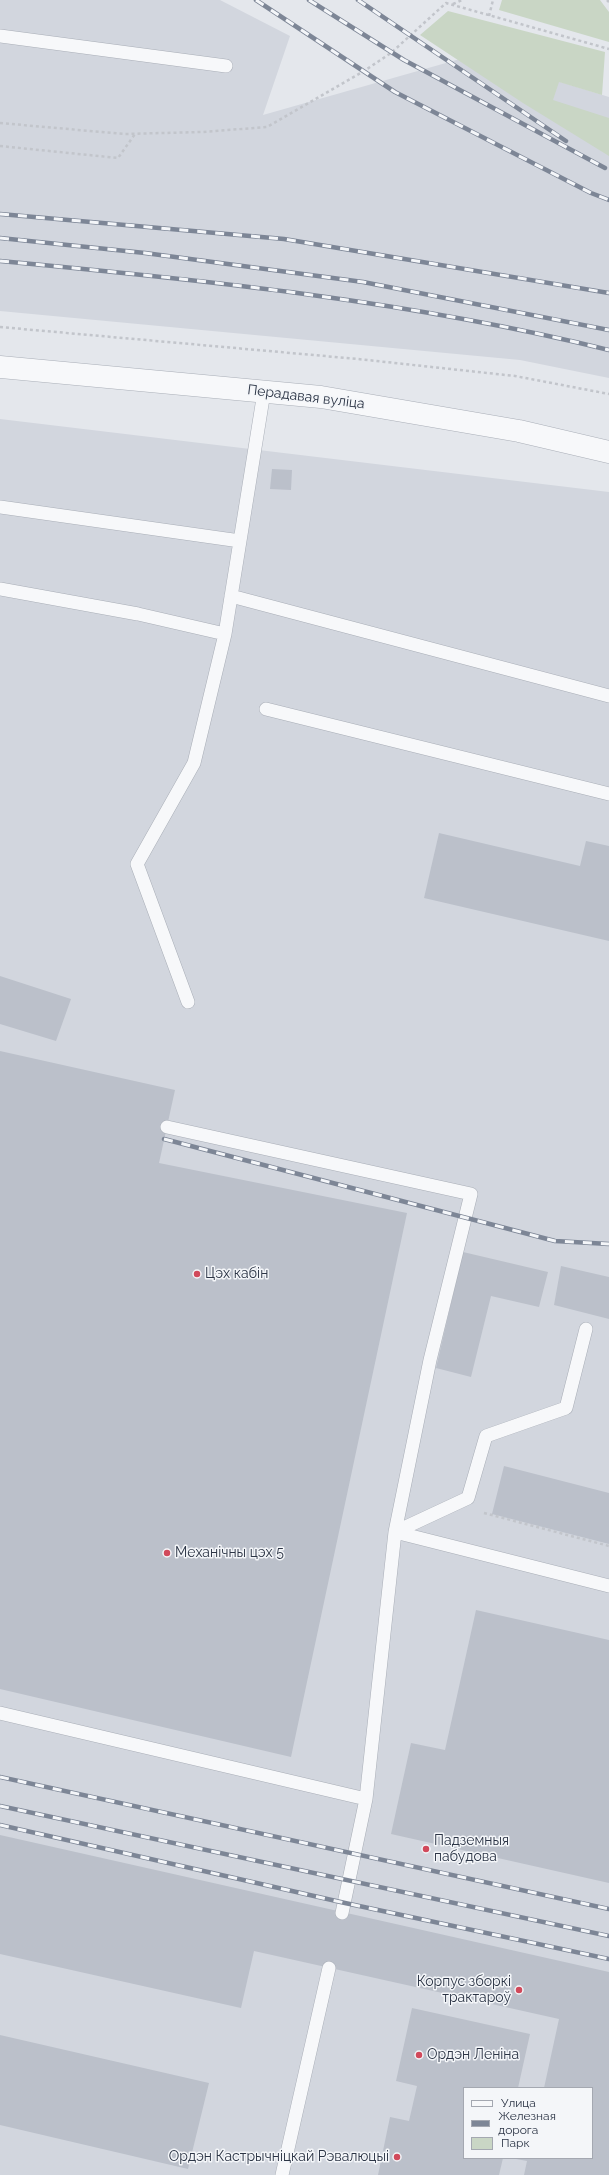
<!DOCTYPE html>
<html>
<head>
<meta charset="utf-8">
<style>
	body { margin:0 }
	#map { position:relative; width:609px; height:2175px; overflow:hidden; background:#e4e7ec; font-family:Raleway,sans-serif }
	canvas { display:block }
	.legend { position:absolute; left:463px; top:2087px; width:130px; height:72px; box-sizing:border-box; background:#f4f6f9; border:1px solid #a4a8b1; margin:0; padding:5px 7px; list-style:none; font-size:12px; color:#2b3445 }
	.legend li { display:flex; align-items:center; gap:8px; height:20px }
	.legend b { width:20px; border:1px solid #a4a8b1 }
</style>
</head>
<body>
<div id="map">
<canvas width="609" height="2175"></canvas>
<ul class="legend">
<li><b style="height:5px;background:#f7f8fa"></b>Улица</li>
<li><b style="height:5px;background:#7d8696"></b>Железная дорога</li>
<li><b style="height:11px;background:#c9d6c5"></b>Парк</li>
</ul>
</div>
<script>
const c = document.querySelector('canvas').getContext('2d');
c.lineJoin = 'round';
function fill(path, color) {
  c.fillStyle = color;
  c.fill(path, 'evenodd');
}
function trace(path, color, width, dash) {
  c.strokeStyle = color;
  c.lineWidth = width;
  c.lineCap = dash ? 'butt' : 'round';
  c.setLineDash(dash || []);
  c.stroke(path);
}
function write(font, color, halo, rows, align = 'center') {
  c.font = font + ' Raleway,sans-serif';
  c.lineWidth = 3;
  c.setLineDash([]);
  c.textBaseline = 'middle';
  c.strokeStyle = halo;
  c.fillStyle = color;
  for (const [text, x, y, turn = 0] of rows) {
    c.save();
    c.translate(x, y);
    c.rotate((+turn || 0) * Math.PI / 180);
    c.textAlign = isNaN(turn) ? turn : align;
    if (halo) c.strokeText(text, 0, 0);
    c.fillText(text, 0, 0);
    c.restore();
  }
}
const built = new Path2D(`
	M0,0H220L290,36L263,115L474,55L609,97V378L520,360L0,311Z
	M0,419L609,492V2175H0ZM464,2088H592V2158H464Z`);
const green = new Path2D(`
	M502,0H600L609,12V42L499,10Z
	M448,11L605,52L602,95L559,82L553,100L609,118V156L523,103L420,35Z`);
const building = new Path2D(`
	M272,469L292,470L291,490L270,489Z
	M439,833L580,866L586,841L609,846V941L424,898Z
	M0,976L71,999L56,1041L0,1024Z
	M0,1051L175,1090L159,1163L407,1213L291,1757L0,1689Z
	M463,1252L548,1272L539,1307L491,1296L471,1377L436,1368Z
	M561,1266L609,1277V1319L554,1305Z
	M504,1466L609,1493V1544L492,1514Z
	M476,1610L609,1640V1883L391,1834L411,1743L445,1750Z
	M0,1835L609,1972V2175H524L527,2161L516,2159L592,2158V2088H544L559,2019L254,1951L241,2008L0,1954Z
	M412,2008L530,2034L518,2088H464V2158H503L499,2175H378L390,2117L409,2121L417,2086L396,2081Z
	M0,2035L209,2083L188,2169L0,2125Z`);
const path = new Path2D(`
	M607,0L609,2
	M453,4L462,0
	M489,16L493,0
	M0,123L124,134L202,132L267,127L364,71L391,53L446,3L609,49
	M0,146L118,158L135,134
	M0,327L358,359L515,376L609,394
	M484,1513L609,1546`);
const lane = new Path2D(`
	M0,36L226,66
	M0,507L240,541
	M0,589L138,614L225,634L194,763L137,864L188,1002
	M231,596L609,696
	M225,634L264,392
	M266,709L609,794
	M167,1127L471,1194L430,1360L395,1532
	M395,1532L468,1498L486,1436L566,1408L586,1329
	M0,1713L366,1799
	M342,1913L366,1799L395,1532L609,1586
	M282,2175L329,1968`);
const street = new Path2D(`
	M0,367L321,397L519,431L609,452`);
const rail = new Path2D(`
	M256,0L395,92L591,193L609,200
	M309,0L404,60L605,168
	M358,0L566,141
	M0,214L284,239L609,293
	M0,238L145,253L363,282L609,330
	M0,261C204,280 410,301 609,350
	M164,1139L555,1241L609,1244
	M0,1777L609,1909
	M0,1806L609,1936
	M0,1825L345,1903L609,1959`);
const markers = [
	[197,1274,4,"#d1495b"],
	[167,1553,4,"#d1495b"],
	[426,1849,4,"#d1495b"],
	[519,1990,4,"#d1495b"],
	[419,2055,4,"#d1495b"],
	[397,2157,4,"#d1495b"]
];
const streetNames = [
	["Перадавая вуліца",306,397,7]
];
const poiNames = [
	["Цэх кабін",205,1274],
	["Механічны цэх 5",175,1553],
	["Падземныя",434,1841],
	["пабудова",434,1857],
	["Корпус зборкі",511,1982,"right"],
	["трактароў",511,1998,"right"],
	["Ордэн Леніна",427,2055],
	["Ордэн Кастрычніцкай Рэвалюцыі",389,2157,"right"]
];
fill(built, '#d2d6de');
fill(green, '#c9d6c5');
fill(building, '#bbc0ca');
trace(lane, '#a9aeb7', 14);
trace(street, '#a9aeb7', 23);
trace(path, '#c2c5cb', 2.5, [3, 3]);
trace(lane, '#f7f8fa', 13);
trace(street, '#f7f8fa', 22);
trace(rail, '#7d8696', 4.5);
trace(rail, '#f4f6f9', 3, [9]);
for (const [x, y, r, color] of markers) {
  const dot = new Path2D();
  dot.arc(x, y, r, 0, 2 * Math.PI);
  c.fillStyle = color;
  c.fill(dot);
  trace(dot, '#f4f6f9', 1.5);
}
write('14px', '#2b3445', '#f4f6f9', streetNames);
write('14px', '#2b3445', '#f4f6f9', poiNames, 'left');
</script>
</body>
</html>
